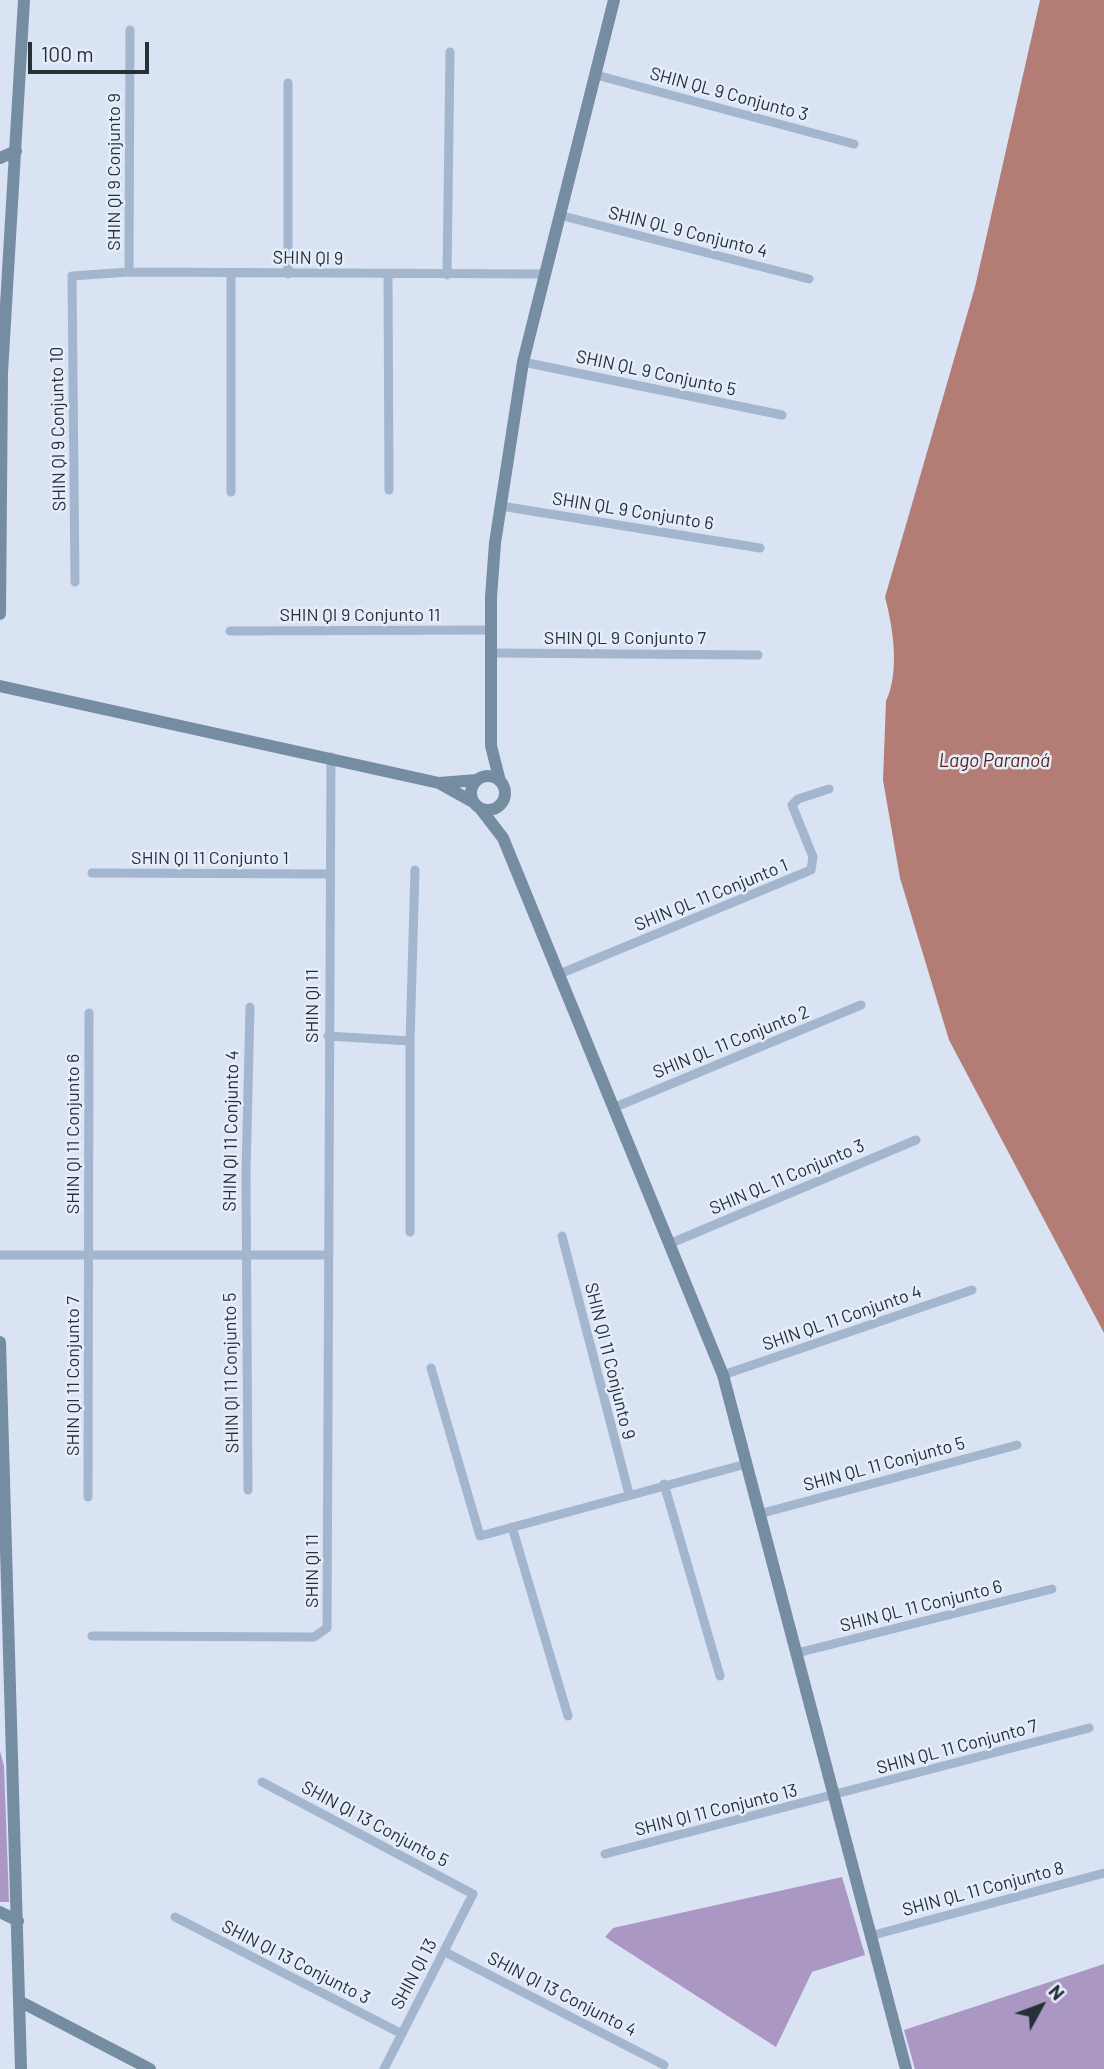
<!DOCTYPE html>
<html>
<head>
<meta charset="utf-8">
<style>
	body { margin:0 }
	#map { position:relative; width:1104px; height:2069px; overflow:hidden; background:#d9e3f4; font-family:Barlow,sans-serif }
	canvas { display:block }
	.north { position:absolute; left:1006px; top:1971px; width:70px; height:70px; -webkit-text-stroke:5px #e5edfb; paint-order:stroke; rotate:49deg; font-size:19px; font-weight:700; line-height:28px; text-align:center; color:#263037 }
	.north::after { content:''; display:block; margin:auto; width:24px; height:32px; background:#263037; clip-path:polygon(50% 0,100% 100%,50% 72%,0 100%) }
	.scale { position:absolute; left:28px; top:42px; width:121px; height:32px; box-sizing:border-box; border:4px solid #263037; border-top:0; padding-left:9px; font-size:21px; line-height:24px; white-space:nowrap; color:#263037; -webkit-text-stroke:5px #e5edfb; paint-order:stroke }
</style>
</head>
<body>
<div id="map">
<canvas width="1104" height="2069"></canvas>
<div class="north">N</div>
<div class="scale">100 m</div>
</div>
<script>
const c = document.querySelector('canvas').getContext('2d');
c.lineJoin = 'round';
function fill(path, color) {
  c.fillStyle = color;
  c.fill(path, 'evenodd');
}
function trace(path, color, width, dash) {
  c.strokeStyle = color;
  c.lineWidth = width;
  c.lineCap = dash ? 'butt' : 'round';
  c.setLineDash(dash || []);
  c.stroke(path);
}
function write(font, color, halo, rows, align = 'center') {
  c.font = font + ' Barlow,sans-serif';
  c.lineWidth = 5;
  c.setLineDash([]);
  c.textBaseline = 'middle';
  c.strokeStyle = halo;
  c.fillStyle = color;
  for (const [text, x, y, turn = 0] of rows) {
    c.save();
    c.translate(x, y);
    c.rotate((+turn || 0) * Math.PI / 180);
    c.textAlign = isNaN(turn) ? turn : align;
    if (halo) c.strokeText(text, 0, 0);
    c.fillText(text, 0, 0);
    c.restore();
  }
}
const green = new Path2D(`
	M0,1751L4,1766L9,1902H0Z
	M842,1877L865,1955L812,1972L776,2047L605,1937L613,1928Z
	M1104,1964V2069H915L904,2030Z`);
const water = new Path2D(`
	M1040,0H1104V1333L949,1040L900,878L883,780L886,701C900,672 893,627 885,597L975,287Z`);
const street = new Path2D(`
	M596,75L854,144
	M288,83V274
	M559,215L809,279
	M129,272L130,30
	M388,275L389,490
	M447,275L450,52
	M523,362L782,415
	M231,492V273
	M501,506L760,548
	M75,582L72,276L129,272L543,274
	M230,631L491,630
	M492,653L758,655
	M92,873L329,874
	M557,975L811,870L813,857L792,805L798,799L829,789
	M328,1036L410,1041
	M613,1108L861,1005
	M410,1232V1041L415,870
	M562,1236L629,1494
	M669,1244L916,1140
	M0,1255H329
	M431,1368L480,1536L746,1464
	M723,1375L972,1290
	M664,1484L720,1676
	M248,1490L246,1173L250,1007
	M88,1497L89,1013
	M759,1514L1017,1445
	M512,1527L568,1716
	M92,1636L314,1637L327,1628L331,757
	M797,1653L1052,1589
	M262,1782L473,1894L384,2069
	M605,1854L1089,1728
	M175,1917L402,2034
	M870,1936L1104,1873
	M445,1952L664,2065`);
const secondary = new Path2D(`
	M0,158L16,151
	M0,614L2,373L24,0
	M0,686L439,783L473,802
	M471 793a17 17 0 1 1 34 0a17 17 0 1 1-34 0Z
	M500,781L491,746V597L495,543L523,362L614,0
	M439,783L477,780
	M480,808L503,838L723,1375L906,2069
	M0,1342L21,2069
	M0,1912L18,1921
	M21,2002L150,2069`);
const streetNames = [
	["SHIN QL 9 Conjunto 3",729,94,15],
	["SHIN QI 9 Conjunto 9",114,172,-90],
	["SHIN QL 9 Conjunto 4",688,232,14],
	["SHIN QI 9",308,258,1],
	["SHIN QL 9 Conjunto 5",656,373,12],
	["SHIN QI 9 Conjunto 10",58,429,-91],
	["SHIN QL 9 Conjunto 6",633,511,9],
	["SHIN QI 9 Conjunto 11",360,615],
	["SHIN QL 9 Conjunto 7",625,638],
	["SHIN QI 11 Conjunto 1",210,858],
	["SHIN QL 11 Conjunto 1",711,895,-22],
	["SHIN QI 11",312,1006,-90],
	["SHIN QL 11 Conjunto 2",731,1042,-22],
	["SHIN QI 11 Conjunto 4",231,1131,-89],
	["SHIN QI 11 Conjunto 6",73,1134,-90],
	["SHIN QL 11 Conjunto 3",787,1177,-23],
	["SHIN QL 11 Conjunto 4",842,1318,-19],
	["SHIN QI 11 Conjunto 9",610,1361,76],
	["SHIN QI 11 Conjunto 5",231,1373,-91],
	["SHIN QI 11 Conjunto 7",73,1376,-90],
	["SHIN QL 11 Conjunto 5",884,1464,-15],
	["SHIN QI 11",312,1571,-90],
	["SHIN QL 11 Conjunto 6",921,1606,-14],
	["SHIN QL 11 Conjunto 7",957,1747,-15],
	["SHIN QI 11 Conjunto 13",716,1810,-14],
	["SHIN QI 13 Conjunto 5",375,1824,28],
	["SHIN QL 11 Conjunto 8",983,1889,-15],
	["SHIN QI 13 Conjunto 3",296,1962,27],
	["SHIN QI 13",414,1974,-62],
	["SHIN QI 13 Conjunto 4",562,1994,27]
];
const waterNames = [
	["Lago Paranoá",994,761]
];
fill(green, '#aa97c4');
fill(water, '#b37d75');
trace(street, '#a3b6cd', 9);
trace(secondary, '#758da1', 12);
write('18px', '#263037', '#e5edfb', streetNames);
write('italic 19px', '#5c2218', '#e5edfb', waterNames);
</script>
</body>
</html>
